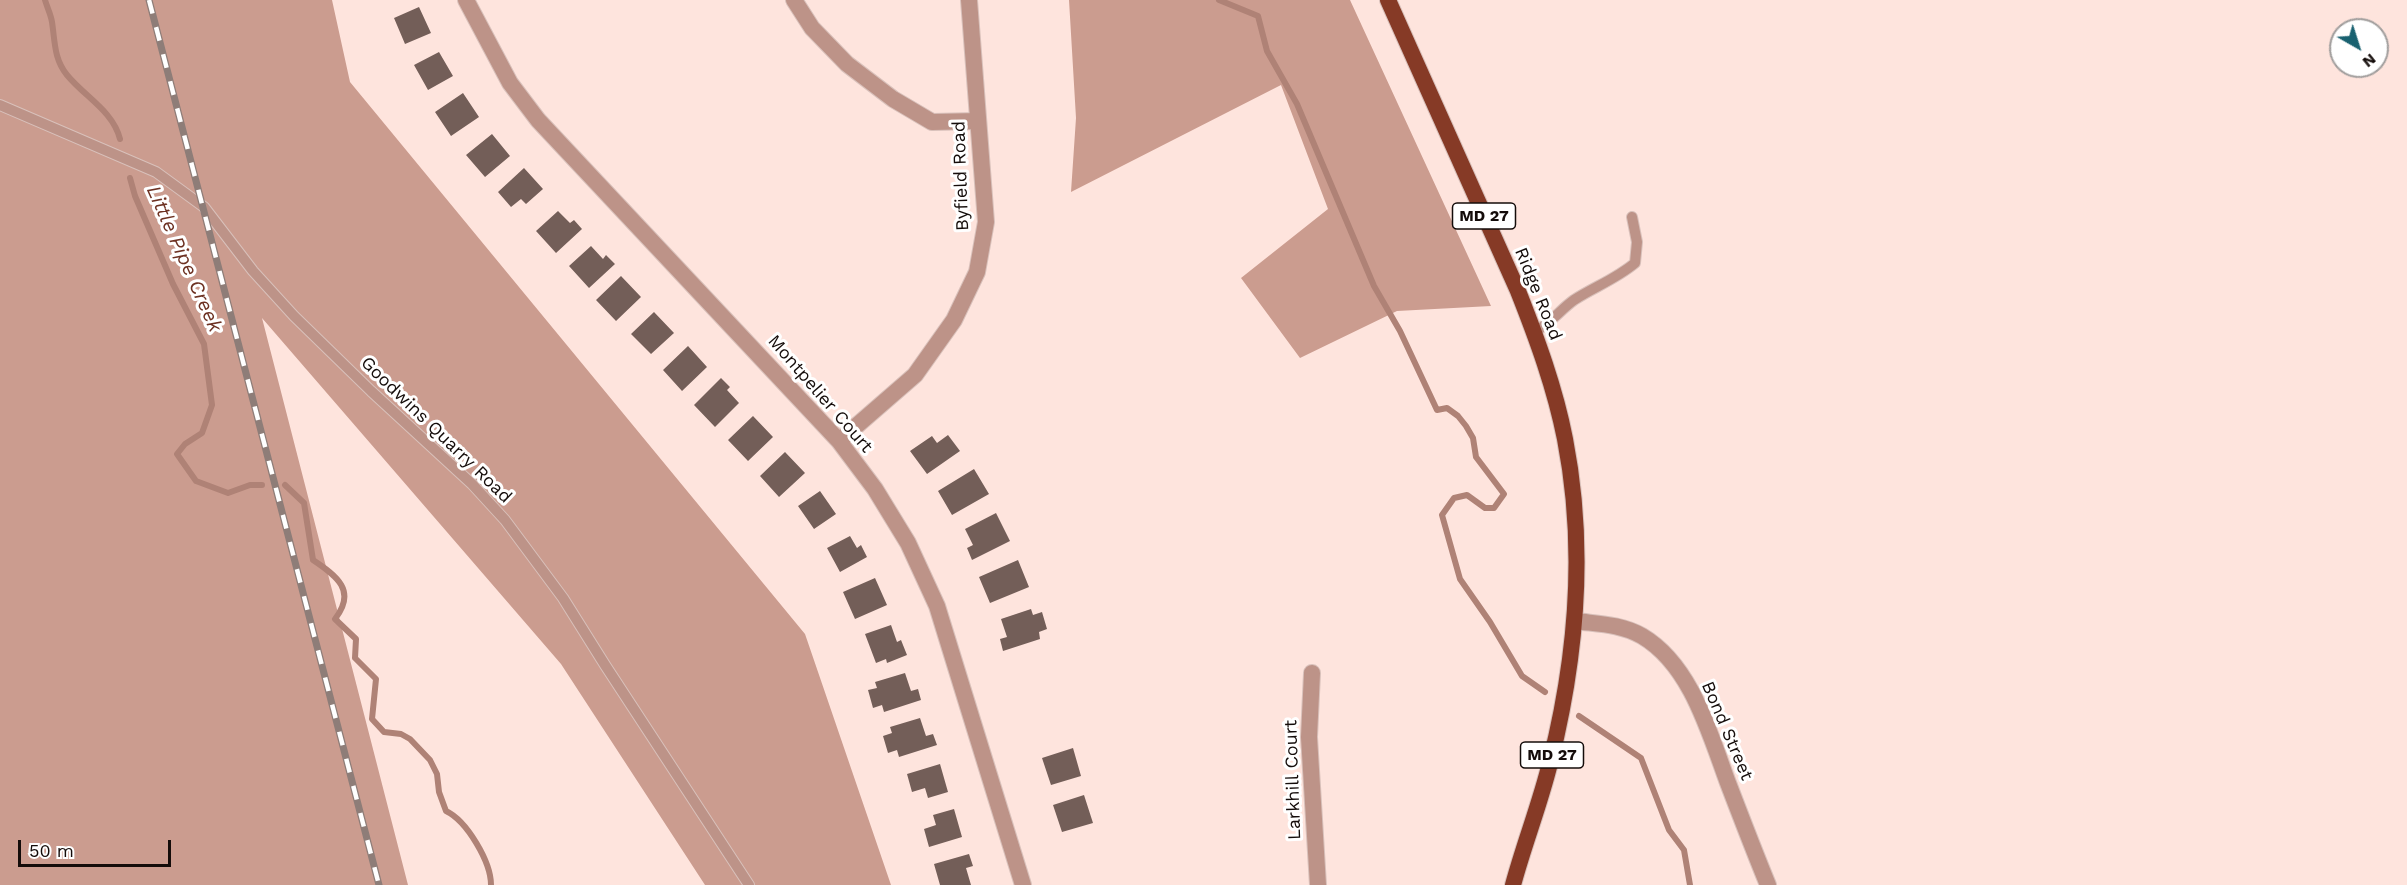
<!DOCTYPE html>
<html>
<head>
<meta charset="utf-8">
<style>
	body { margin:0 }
	#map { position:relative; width:2407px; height:885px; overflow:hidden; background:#fee4dd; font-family:"Work Sans",sans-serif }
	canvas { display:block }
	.north { position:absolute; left:2329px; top:18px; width:60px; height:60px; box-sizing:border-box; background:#fff; border:2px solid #a19e9d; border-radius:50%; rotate:141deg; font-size:16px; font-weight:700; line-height:24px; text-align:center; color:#140c0a }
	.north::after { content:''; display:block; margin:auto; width:21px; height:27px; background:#196170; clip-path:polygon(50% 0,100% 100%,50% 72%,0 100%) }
	.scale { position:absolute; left:18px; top:840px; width:153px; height:27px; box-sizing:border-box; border:3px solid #140c0a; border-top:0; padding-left:8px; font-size:18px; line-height:21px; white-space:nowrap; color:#140c0a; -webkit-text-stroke:4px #fff; paint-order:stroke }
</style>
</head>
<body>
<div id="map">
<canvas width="2407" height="885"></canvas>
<div class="north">N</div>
<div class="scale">50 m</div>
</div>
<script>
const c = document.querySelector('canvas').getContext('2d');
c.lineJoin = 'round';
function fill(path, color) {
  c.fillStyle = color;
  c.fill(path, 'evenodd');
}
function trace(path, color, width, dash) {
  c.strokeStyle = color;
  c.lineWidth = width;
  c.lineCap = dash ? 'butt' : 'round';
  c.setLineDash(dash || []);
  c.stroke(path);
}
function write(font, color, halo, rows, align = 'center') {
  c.font = font + ' "Work Sans",sans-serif';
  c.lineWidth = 6;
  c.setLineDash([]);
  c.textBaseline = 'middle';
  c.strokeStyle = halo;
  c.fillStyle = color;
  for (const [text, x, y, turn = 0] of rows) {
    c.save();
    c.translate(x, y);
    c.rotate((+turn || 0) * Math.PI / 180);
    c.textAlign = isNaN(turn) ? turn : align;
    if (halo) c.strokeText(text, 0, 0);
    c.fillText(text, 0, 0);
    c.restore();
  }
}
const forest = new Path2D(`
	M0,0H332L350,82L805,634L891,885H705L561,664L262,318L408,885H0Z
	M1069,0H1350L1491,306L1397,311L1300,358L1241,278L1328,209L1281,85L1071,192L1076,118Z`);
const stream = new Path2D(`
	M45,0C47,7 51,15 52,22C55,42 54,59 67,75C85,97 113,111 120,139
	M1219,0L1258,16L1267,51L1297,104L1374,286L1400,331L1437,410L1447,408L1458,416L1466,426L1473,438L1476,457L1504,494L1494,508H1485L1467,495L1454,498L1442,515L1460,579L1490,622L1522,676L1545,692
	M130,178L135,196L173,284L204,344L212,405L202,433L185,444L177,454L196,481L228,493L250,485H262
	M285,485L304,503L313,560C337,576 357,591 335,619L356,639L355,658L376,679L372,719L384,732L401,734L410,739L430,760L437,774L439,792L446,811C467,821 491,862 491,885
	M1579,716L1641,758L1669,830L1684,850L1690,885`);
const building = new Path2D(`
	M419,7L431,33L405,44L394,18Z
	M439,52L453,76L428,90L414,65Z
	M463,93L479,117L451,136L435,112Z
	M492,134L510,156L485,177L466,155Z
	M524,168L543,189L526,204L521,199L511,207L498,192Z
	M558,211L570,223L574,220L582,229L556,253L536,231Z
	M591,246L603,259L606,255L615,264L589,288L569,266Z
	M621,276L641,297L616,321L596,300Z
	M654,312L674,333L651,354L631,334Z
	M688,346L707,367L682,391L663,370Z
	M721,378L730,387L727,390L739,403L715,427L694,405Z
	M753,416L773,437L748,461L728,440Z
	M948,435L960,451L927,474L910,451L932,436L937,443Z
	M785,452L805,473L779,497L760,476Z
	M974,469L989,494L952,515L938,491Z
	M820,491L836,514L814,529L798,506Z
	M996,513L1010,541L972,560L967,548L973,545L965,529Z
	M850,536L857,548L861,545L867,557L840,572L827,548Z
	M1018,560L1029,587L990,603L979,577Z
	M875,578L887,605L855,619L843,592Z
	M1031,609L1033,615L1042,612L1047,629L1039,632L1040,639L1003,651L1000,639L1007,637L1001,619Z
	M891,625L897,642L901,640L907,655L887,663L886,659L876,663L865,634Z
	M905,673L911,691L918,689L921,700L884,712L882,705L873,708L868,690L877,688L875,682Z
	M920,718L926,736L933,734L937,745L899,757L897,750L888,753L883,736L892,733L890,727Z
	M1073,748L1081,776L1051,785L1042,758Z
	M940,764L948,792L928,798L925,788L912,792L907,774Z
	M1084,795L1093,823L1062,832L1053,805Z
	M954,809L962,837L929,847L924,829L936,825L933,815Z
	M969,854L973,866L966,868L971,885H940L934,864Z`);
const service = new Path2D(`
	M0,105L156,172L204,207L253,271L294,316L371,391L472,484L505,520L563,598L605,665L749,885
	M1534,332C1550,324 1560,310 1574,300C1594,287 1616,279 1635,263L1637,242L1632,217`);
const minor = new Path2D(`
	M466,0L510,83L538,120L839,441L875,489L908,543L937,606L1023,885
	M794,0L812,28L847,64L893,99L932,122L978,121
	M839,441L915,375L954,320L977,272L986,222L969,0
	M1576,621C1598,624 1621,624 1642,636C1691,665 1709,732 1728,783C1741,817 1754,851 1768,885
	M1312,673L1309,737L1318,885`);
const trunk = new Path2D(`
	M1388,0L1518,291C1537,339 1555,388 1565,439C1586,547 1577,656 1550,763C1540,804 1524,844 1513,885`);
const rail = new Path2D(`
	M149,0L379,885`);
const shields = [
	[1484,216,63],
	[1552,755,63]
];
const shieldNames = [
	["MD 27",1484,216],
	["MD 27",1552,755]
];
const streetNames = [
	["Byfield Road",961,176,-92],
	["Ridge Road",1538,294,68],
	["Montpelier Court",820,394,49],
	["Goodwins Quarry Road",436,430,44],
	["Bond Street",1727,731,67],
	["Larkhill Court",1293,780,-92]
];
const waterNames = [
	["Little Pipe Creek",184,259,66]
];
fill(forest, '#cb9c8f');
trace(stream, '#af8276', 6);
fill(building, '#735e58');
trace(service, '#d9c1bb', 12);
trace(minor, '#d9c1bb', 18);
trace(trunk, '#d9c1bb', 18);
trace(service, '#bd9388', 10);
trace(minor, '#bd9388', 16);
trace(trunk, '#863a26', 16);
trace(rail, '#8e7d78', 7);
trace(rail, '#fff', 4.5, [14]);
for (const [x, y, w] of shields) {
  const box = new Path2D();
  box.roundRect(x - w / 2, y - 13, w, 26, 4.5);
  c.fillStyle = '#fff';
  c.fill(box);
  trace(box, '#140c0a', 1.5);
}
write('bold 16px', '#140c0a', null, shieldNames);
write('18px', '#140c0a', '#fff', streetNames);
write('italic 20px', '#6d3122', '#fff', waterNames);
</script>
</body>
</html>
